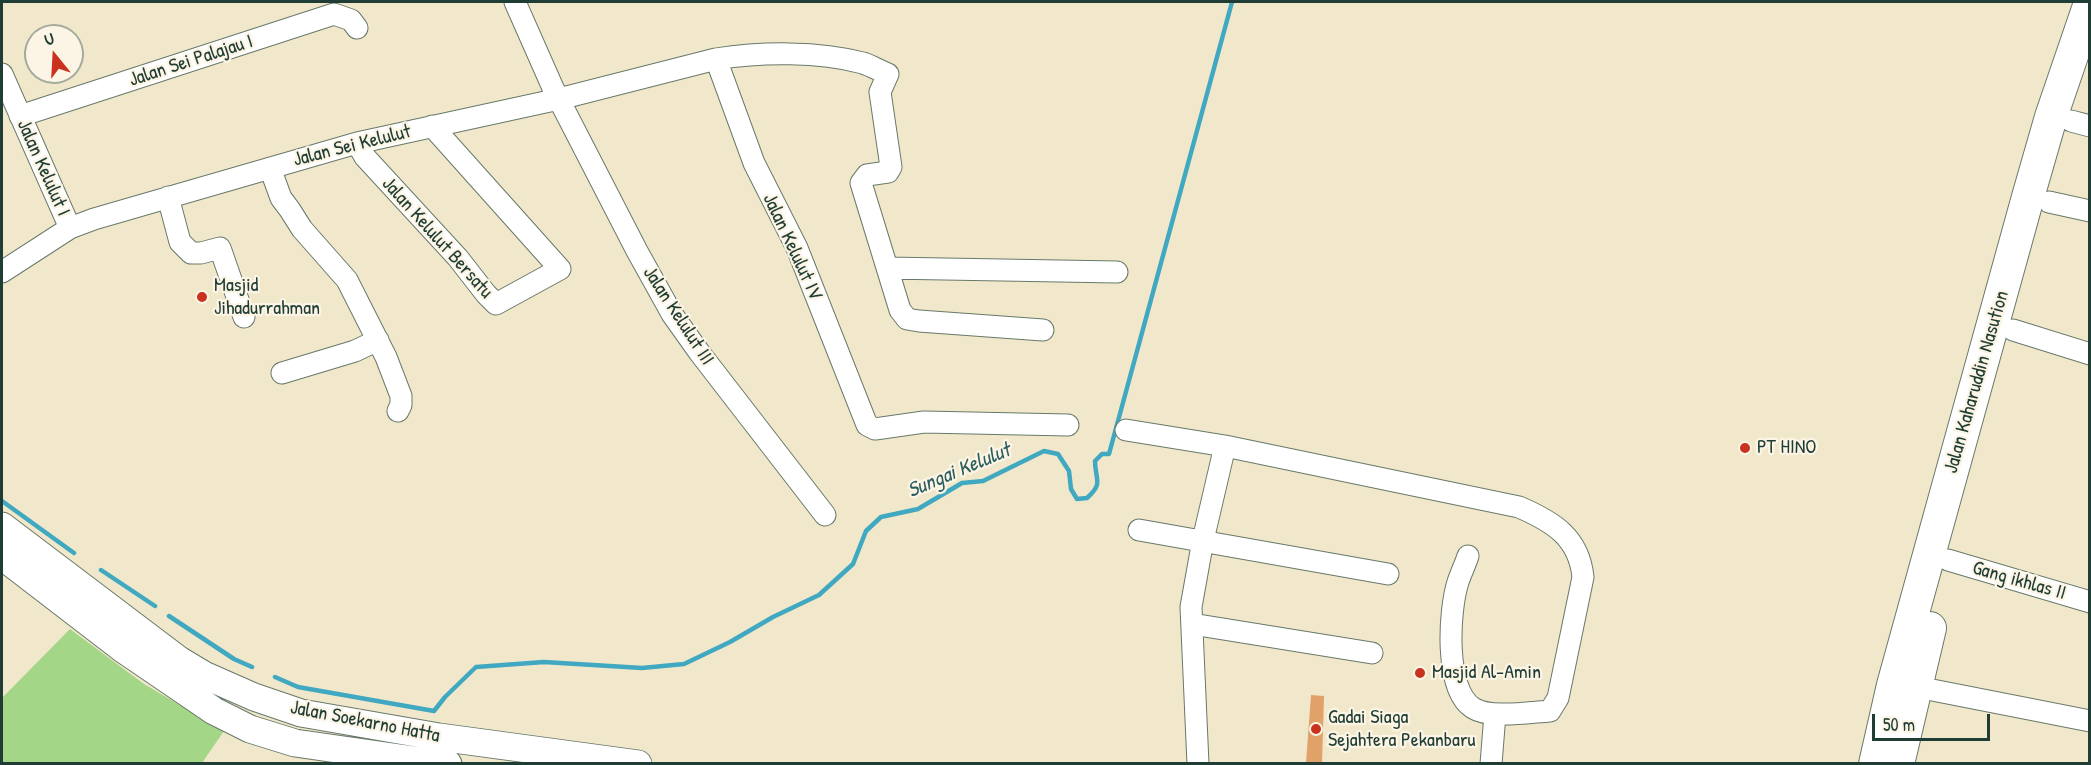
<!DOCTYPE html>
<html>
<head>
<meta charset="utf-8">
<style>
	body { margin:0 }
	#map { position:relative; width:2091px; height:765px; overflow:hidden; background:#f1e8cb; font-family:"Patrick Hand",sans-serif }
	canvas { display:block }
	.frame { position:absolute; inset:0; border:3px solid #1f3d34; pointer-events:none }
	.north { position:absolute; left:24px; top:24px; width:60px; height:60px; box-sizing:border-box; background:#fcf5e5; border:2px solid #a4ab9e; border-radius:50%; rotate:342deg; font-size:16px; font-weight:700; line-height:24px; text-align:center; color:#1f3d34 }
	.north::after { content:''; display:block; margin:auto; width:21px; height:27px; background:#c8321e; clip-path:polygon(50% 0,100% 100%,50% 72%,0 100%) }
	.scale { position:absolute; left:1872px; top:714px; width:118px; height:27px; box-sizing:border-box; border:3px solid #1f3d34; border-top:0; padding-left:8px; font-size:18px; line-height:21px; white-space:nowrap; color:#1f3d34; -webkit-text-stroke:4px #fcf5e5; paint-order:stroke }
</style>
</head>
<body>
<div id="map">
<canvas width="2091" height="765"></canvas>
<div class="frame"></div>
<div class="north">U</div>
<div class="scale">50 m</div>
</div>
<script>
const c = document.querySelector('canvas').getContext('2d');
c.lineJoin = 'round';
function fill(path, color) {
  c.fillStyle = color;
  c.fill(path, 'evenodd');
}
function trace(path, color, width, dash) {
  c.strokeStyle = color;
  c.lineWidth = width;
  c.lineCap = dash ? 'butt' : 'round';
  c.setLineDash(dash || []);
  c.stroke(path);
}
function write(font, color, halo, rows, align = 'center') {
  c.font = font + ' "Patrick Hand",sans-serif';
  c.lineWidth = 4.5;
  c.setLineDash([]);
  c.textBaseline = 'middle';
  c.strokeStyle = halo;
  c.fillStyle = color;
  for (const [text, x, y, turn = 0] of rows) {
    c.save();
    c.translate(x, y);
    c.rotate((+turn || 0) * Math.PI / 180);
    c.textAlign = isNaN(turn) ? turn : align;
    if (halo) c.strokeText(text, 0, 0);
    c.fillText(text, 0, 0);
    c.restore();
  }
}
const green = new Path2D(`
	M70,629L144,684L224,731L202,763L2,764V698Z`);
const stream = new Path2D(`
	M2,501L74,553
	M101,570L155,606
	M169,616L234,659L252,667
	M275,677L298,687L434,711L445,697L476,667L544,662L642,668L684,664L730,642L773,617L819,595L853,564L866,531L881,517L918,509L962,483L983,481L1044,451L1058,454L1069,471L1071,489L1077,499L1087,498C1104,483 1095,480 1095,461L1102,454H1109L1232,2`);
const building = new Path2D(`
	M1311,695L1324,696L1322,764L1306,763Z`);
const minor = new Path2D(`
	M515,2L553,88L637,251L672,314L699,352L825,515
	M716,59L754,163L797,248L867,425L875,429L924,422L1068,425
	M2,74L70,228
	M20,116L334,14L351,20L357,28
	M2071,121L2090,126
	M357,143L365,157L458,258L486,294L496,304L560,269L432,126
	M270,168L281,198L290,210L302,229L347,280L386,357L401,396V405L398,411
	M168,197L180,242L191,253H201L220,248L244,317
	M2049,202L2090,211
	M887,268L1117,272
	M2,272L70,228L94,219L357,143L559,99L716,59C761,52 818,51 863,63C872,66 880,71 888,74L880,92L891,167L888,172L867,175L861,183L900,310L907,319L919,321L1043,330
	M2013,330L2090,354
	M282,373L355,351L378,340
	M1126,430L1225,446L1519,507C1554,522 1579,538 1583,577L1558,698L1550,711C1531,712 1490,719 1473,708C1444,690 1449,610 1458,582C1461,573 1465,565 1468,556
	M1139,530L1388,574
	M1948,560L2090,602
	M1192,624L1372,653
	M1917,687L2090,721
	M1198,764L1191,607L1203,540L1225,446
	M1491,764L1495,714`);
const major = new Path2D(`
	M2,526L179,660L204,675L254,697L301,713L439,737L638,764
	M2,556L123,649L214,711L250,729L295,743L428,762L448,764`);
const highway = new Path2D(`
	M1875,764L1893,685L2028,197L2051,117L2090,3
	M1898,764L1930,628`);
const markers = [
	[202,297,6,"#c8321e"],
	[1745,448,6,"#c8321e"],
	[1420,673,6,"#c8321e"],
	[1316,729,6,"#c8321e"]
];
const streetNames = [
	["Jalan Sei Palajau I",191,61,-18],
	["Jalan Sei Kelulut",352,146,-14],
	["Jalan Kelulut I",43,168,66],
	["Jalan Kelulut Bersatu",437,238,48],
	["Jalan Kelulut IV",792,247,65],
	["Jalan Kelulut III",678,316,57],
	["Jalan Kaharuddin Nasution",1977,382,-74],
	["Gang ikhlas II",2019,581,16],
	["Jalan Soekarno Hatta",365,722,11]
];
const poiNames = [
	["Masjid",214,286],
	["Jihadurrahman",214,309],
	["PT HINO",1757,448],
	["Masjid Al-Amin",1432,673],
	["Gadai Siaga",1328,718],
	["Sejahtera Pekanbaru",1328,741]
];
const waterNames = [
	["Sungai Kelulut",959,471,-23]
];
fill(green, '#a3d686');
trace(stream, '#40a8c0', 4.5);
fill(building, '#e1a26a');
trace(minor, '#687969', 23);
trace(major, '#687969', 29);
trace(highway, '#687969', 34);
trace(minor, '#fff', 21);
trace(major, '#fff', 27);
trace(highway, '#fff', 32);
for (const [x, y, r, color] of markers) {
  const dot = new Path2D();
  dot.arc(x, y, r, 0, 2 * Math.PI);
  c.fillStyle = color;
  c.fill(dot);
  trace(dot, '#fcf5e5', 2);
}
write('20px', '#1f3d34', '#fcf5e5', streetNames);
write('20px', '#1f3d34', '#fcf5e5', poiNames, 'left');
write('italic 21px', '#295d5e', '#fcf5e5', waterNames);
</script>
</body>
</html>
